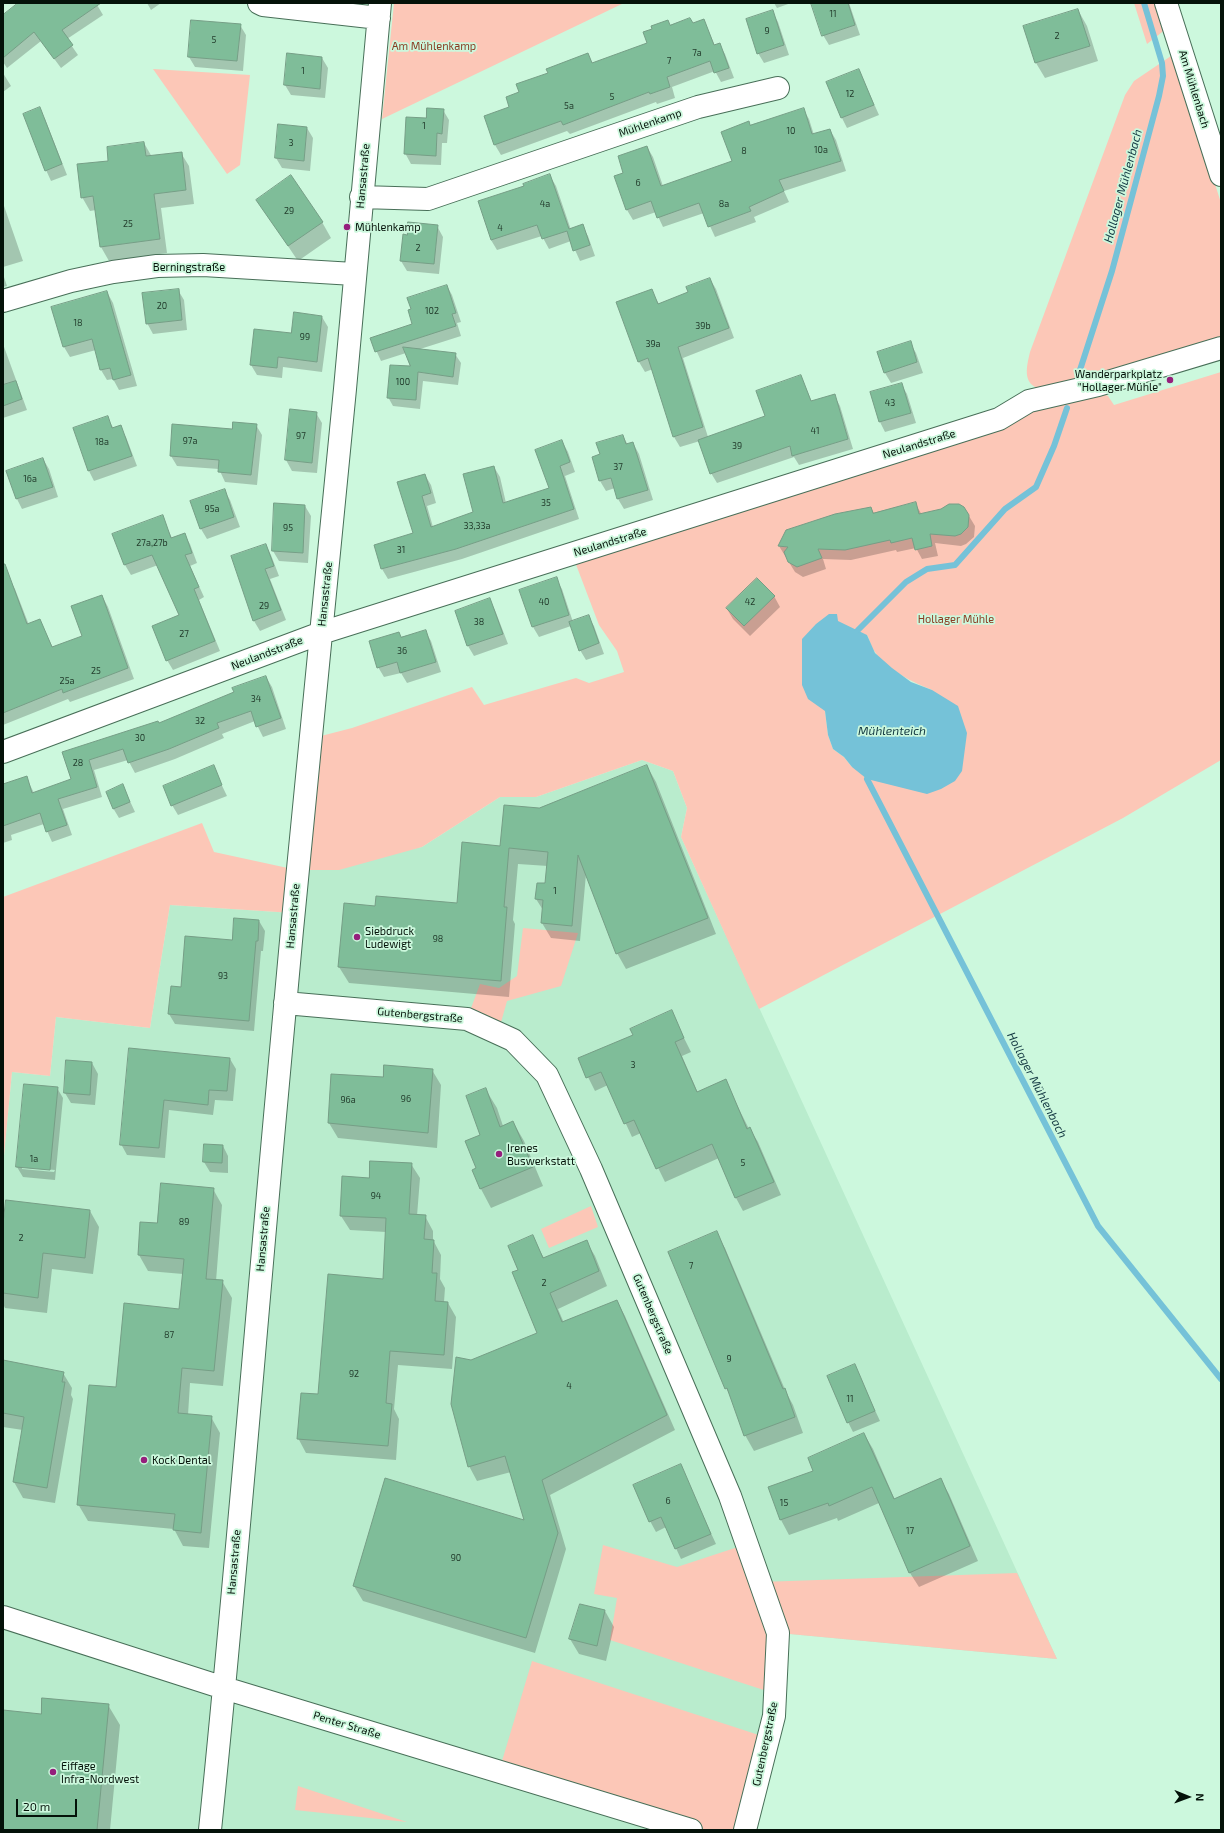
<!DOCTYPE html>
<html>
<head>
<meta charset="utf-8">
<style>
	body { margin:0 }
	#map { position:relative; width:1224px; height:1833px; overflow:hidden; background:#ccf8dd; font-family:"Exo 2",sans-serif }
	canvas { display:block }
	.frame { position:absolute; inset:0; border:4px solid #041209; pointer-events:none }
	.north { position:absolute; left:1168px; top:1777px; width:40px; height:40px; -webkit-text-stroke:3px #ccf8dd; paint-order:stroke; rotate:91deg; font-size:11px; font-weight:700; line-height:16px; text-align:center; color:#041209 }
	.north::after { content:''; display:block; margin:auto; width:14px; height:18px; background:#041209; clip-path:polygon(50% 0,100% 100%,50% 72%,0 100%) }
	.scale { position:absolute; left:16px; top:1799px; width:61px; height:18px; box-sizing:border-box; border:2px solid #041209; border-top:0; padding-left:5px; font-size:12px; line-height:14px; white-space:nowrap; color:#041209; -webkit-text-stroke:3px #ccf8dd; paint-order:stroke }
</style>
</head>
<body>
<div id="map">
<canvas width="1224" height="1833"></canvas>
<div class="frame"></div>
<div class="north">N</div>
<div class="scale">20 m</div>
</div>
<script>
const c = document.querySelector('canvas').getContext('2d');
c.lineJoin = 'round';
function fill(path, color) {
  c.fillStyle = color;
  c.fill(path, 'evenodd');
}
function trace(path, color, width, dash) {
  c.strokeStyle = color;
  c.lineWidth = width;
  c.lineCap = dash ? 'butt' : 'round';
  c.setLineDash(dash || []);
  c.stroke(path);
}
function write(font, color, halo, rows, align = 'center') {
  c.font = font + ' "Exo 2",sans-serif';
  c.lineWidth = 3.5;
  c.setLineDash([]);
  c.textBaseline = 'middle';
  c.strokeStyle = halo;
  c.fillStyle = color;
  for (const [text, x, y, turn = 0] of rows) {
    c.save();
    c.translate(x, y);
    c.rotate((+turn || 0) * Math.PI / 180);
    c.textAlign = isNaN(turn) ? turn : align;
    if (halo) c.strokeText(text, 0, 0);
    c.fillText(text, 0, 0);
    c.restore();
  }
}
const built = new Path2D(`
	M642,760L673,771L687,808L681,837L1057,1659L779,1633L745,1830H3V1166L12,1072L50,1076L56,1017L150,1028L170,905L293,913L297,870L422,847L500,797H536Z`);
const green = new Path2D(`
	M394,3H624L382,119Z
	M1134,3H1157L1166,29L1147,44Z
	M1171,56L1175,57L1221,203V338L1095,378L1038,388C1022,383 1027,365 1030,352L1125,95L1134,81Z
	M153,69L250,75L240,165L227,174Z
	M1221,372V760L1123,818L759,1009L681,837L687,808L673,771L642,760L536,797H500L422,847L339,870H297L293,913L170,905L150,1028L56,1017L50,1076L12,1072L3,1166V897L202,823L214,852L297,870L321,736L352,728L472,687L484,705L576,678L589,683L624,672L617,651L599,625L572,554L1046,402L1099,392L1108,396L1114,405ZM867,635C870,640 871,648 875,652C886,669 914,683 932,690L852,767L844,757L833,749L828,735L825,711Z
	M523,928L578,933L561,986L507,1001L498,1033L467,1019L480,984L499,988L517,976Z
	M591,1206L598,1227L549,1248L541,1229Z
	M747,1544L761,1582L1017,1573L1057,1659L779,1633L776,1694L610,1640L617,1598L594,1594L603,1545L677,1567Z
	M532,1661L768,1738L745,1830H691L499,1771Z
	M298,1786L407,1822L295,1810Z`);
const water = new Path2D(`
	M829,614H837L838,621L867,635L875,653L892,668L911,682L932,690L958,706L967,733L962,771L955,781L941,789L927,794L867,779L852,767L844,757L833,749L828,735L825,711L808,699L802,685V639L816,624Z`);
const shadow = new Path2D(`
	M43,3H96L103,15L67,39L78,55L61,68L41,41L7,68L3,62V16Z
	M147,3H161L151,10Z
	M774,3H791L777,8Z
	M812,3H849L860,35L829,45L823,35Z
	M1078,10L1087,26L1098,61L1045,78L1036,63Z
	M772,11L778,22L789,55L764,63L758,53Z
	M704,20L715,46L719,44L725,54L734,78L721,82L715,71L672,87L675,98L657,104L656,102L570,134L567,131L501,155L495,145L485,117L511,108L520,93L549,74L588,55L593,64L648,43L670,26L693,24Z
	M240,25L246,35L243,71L195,67L189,57Z
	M322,58L328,68L325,98L291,95L285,85Z
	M859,70L879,115L847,128L842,118Z
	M3,73L11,86L3,92Z
	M39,109L45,119L67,175L51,181L46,170Z
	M803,109L809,119L814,135L830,130L836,140L846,171L784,191L789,202L754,217L756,222L715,237L704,213L663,227L656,212L633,220L627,210L625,174L647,147L653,157L663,186L734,161L750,126Z
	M443,110L449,120L447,143H442L441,165L411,164L405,153L427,119Z
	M307,128L313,138L310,171L282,168L276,158Z
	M144,143L152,157L181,153L189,166L194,204L161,208L167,253L109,261L101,247L96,210L90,211L82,197L109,161Z
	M550,176L556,186L571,230L582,226L588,236L595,256L580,261L571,241L549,249L542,236L497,250L491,240L525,187Z
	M257,200L322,222L331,238L298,261Z
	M3,203L23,261L3,267Z
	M437,226L443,237L439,274L407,271L401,261L408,236Z
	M3,274L7,286L3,287Z
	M710,279L716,289L734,338L683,358L708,437L766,417L801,376L812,402L834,395L840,406L853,449L799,465L794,457L717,483L711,473L700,441L680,447L674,437L653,369L645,372L639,362L617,303L651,290L659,304L689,293Z
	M447,286L452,295L461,322L457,323L461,336L417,350L455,354L461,363L458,385L423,381L420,409L393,406L388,397L411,367L406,353L381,361L371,339L414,325L412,310Z
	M178,290L184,300L187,330L153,334L147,323Z
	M107,292L113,303L137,386L119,390L113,379L107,380L101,370L96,350L70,357L64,347L53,308Z
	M322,317L328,327L322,372L283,367L282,378L257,375L251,365L292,334Z
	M910,343L916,353L923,373L891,383L885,373Z
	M3,344L27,410L3,418Z
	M901,384L907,394L916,423L885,432L880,422L871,393Z
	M291,410L316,413L322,423L317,473L292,471L286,460Z
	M107,417L114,429L120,427L126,437L137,466L94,481L89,471Z
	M256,425L262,435L257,485L225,482L219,469L177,466L171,456L233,430Z
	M623,436L628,445L633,443L639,454L653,500L624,509L618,499L615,488L606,491L600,481L594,457L601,455Z
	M562,441L568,452L575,472L565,476L579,519L462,559L388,579L382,569L375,545L415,534L425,475L431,485L436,503L427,506L433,527L475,512L494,467L500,477L506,503L550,489Z
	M43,459L49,469L58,497L22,509L17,499Z
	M224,490L230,500L240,527L207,539L201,529Z
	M915,503L922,515L969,516L975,526L974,537L966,544L961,546L935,543L938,556L922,559L916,548L897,552L896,550L851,560L823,559L826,569L803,577L795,572L779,546L871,508L874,513Z
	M305,506L311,516L308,563L279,561L273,551Z
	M162,517L172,538L184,534L190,544L197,563L190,566L204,597L199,600L220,651L173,670L167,660L180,616L158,565L131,575L125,565L114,534Z
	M266,545L271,555L279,576L270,579L286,620L260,631L254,621Z
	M9,579L15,589L29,625L40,620L53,648L83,636L102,596L108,607L134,679L70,702L68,699L3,725V581Z
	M556,579L562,589L573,622L588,616L594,626L604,654L586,660L580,650L571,626L539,637L533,627L521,591Z
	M774,596L780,607L750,636L733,619L727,609Z
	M490,600L495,610L508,644L474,656L468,646Z
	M425,631L431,641L441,672L407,683L401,673L384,677L378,667Z
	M266,677L272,687L286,729L263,737L255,721L222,734L224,738L175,759L135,773L128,760L94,770L102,797L63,809L72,835L52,842L44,824L11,835L12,840L3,843V798L26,777L34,793L72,780L63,753L159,724L235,692Z
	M647,766L656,782L716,934L626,969L617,953L586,874L580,941L551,938L542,923L543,910L536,899L546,884L548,866L518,864L513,920L515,924L509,997L349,983L339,967L376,907L458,904L501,847L539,809Z
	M213,767L227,796L178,815L172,805Z
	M123,786L135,812L119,818L113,808Z
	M259,921L265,931L263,951H261L254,1031L175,1024L169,1014L182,988L233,941Z
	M671,1012L691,1052L682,1056L698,1093L725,1081L749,1129H750L758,1142L781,1195L743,1211L736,1198L719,1158L665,1182L641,1133L632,1137L608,1085L595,1091L579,1059L634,1035Z
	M130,1049L230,1059L236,1069L233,1101L215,1100L213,1115L169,1110L165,1158L127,1155L121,1144Z
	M92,1063L98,1074L95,1105L71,1103L65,1093Z
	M432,1070L441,1085L437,1148L338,1138L329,1123L384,1078Z
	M57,1088L63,1098L55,1180L23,1177L17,1167ZM22,1167L55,1170L54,1172L22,1169Z
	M486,1090L497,1108L503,1126L513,1122L524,1141L543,1186L491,1208L481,1189L473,1170L477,1169Z
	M223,1146L228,1156V1173L210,1172L204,1162Z
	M411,1164L420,1178L417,1216H425L433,1231V1240L441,1255L440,1279L445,1288L444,1302L448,1303L456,1317L452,1369L398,1365L394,1409L399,1419L396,1460L306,1453L298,1438L319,1395L384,1280L386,1232L350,1230L341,1216L370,1179Z
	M213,1189L222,1205L216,1281H222L232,1298L223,1386L190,1383L188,1415L211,1417L220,1433L209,1548L183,1546L174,1529L88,1521L78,1504L117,1388L180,1310L183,1274L148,1271L139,1255L158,1224Z
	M90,1211L99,1227L93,1274L52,1269L47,1313L5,1308L3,1304V1233Z
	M716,1233L725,1248L786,1392L793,1405L803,1433L754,1451L745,1435L732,1399L726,1388Z
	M532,1237L544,1258L586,1241L595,1256L607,1286L558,1309L564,1323L617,1301L625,1316L675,1430L550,1495L566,1549L535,1653L363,1601L354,1586L525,1521L511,1472L477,1481L469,1466L471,1361L539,1333L519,1270Z
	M3,1361L63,1373L72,1388L71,1395L73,1399L55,1503L23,1498L14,1482L23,1430L3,1427Z
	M854,1365L880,1421L853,1432L848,1422Z
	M864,1434L873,1449L895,1500L940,1479L949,1494L978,1561L919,1587L910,1573L879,1503L838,1521L837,1518L789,1535L781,1520L769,1488L815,1471Z
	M680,1466L716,1544L681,1559L666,1527L656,1532L650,1521Z
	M605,1611L614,1627L606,1661L579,1654L570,1639Z
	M108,1705L120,1725L110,1830H3V1711L42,1715Z`);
const stream = new Path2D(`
	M1079,373L1112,271L1159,96L1163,76L1162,63L1144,3
	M858,630L906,582L927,569L955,565L1005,509L1036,487L1054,446L1067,408
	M867,779L1098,1226L1221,1379`);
const building = new Path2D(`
	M18,3H101L62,30L73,45L54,59L34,32L3,58V15Z
	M811,3H848L855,25L822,36Z
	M1078,9L1090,46L1035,63L1023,26Z
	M773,10L784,45L757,54L746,19Z
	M690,18L693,23L704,19L714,45L720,43L729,68L714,73L710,61L667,77L670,87L650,94L649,92L563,125L561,121L494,145L484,116L509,107L506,97L519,92L516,84L548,73L546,69L588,53L592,63L647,43L643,32L652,29L651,26L668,20L670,25Z
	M191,20L241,24L237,61L188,57Z
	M287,53L322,57L320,89L284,85Z
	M859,69L874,105L841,118L826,82Z
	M40,107L62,164L45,171L23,114Z
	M427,108L444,109L442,134L437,133L436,156L404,154L406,117L426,118Z
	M804,108L812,134L830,129L841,161L779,180L784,191L749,207L751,211L708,227L699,203L657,218L651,201L626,210L614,176L623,173L618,156L647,146L661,186L732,161L721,132L749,121L750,125Z
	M278,124L307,127L304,161L275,158Z
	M144,142L146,156L182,152L186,190L154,194L160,239L100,247L93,196L81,198L77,164L108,161L107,147Z
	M550,174L569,229L583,224L590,245L573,251L567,231L542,239L537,225L491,240L478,201L524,186L523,184Z
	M291,175L323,222L288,246L256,200Z
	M408,222L438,225L434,264L400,261L403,234L407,235Z
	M710,278L729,328L678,347L703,427L673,437L648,358L638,362L616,302L652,289L658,304L688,292L686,287Z
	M447,285L456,313L452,314L456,326L375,352L370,338L412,324L408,310L411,309L407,298Z
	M179,289L182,320L146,324L142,293Z
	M107,291L131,375L113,380L110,368L100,370L92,339L63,347L51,307Z
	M294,312L322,316L317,362L278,357L277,368L250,365L254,329L291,333Z
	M911,341L917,362L884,373L877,352Z
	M403,347L456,353L453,377L418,372L416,400L387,398L390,365L410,366Z
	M801,375L811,401L835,394L848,439L792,456L790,446L710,474L698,440L765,416L756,391Z
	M16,381L22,399L3,406V385Z
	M902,383L911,413L879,422L870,392Z
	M290,409L317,412L312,463L285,460Z
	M108,416L112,428L121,425L132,456L88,471L73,428Z
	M233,422L257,424L251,475L218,472L219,460L170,456L172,424L232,429Z
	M623,435L626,444L633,442L648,490L617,499L611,478L599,481L592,457L600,454L596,443Z
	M562,440L570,462L560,466L574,509L456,549L381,569L374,545L413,533L397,482L425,474L431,493L422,496L431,527L473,512L463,474L494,466L503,503L549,488L535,450Z
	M43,458L53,487L16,499L6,471Z
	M225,489L234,517L200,529L190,501Z
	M916,502L919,514L941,509L949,504H959L964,507L969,515L968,527L961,534L955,536L930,534L932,546L915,550L912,538L891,543L890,540L845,550L818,549L822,558L797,567L788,562L784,552L788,547L778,546L786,530L835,514L871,507L873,513Z
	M274,503L305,505L303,553L272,551Z
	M163,515L171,538L185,533L192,553L185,555L199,587L194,589L215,641L166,661L152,626L179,615L152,555L124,565L112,534Z
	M266,544L274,566L265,569L281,610L253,621L231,556Z
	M3,564H5L27,624L40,619L52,647L82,636L71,606L102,595L128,668L63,693L62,689L3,713Z
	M557,577L569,615L532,627L519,590Z
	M757,578L775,596L744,626L726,608Z
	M490,598L503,634L467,646L455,611Z
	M589,615L599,643L579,651L569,622Z
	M426,630L436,662L400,673L397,662L377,668L369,641L399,632L401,637Z
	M266,676L281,718L256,727L251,711L217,723L219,728L169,749L128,763L123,749L89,760L97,787L58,799L67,825L46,832L40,813L3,826V784L27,776L32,793L71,779L62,752L158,721L159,723L234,692L232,688Z
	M214,765L222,785L171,806L163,786Z
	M647,765L708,918L616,954L578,855L572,926L541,923L543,900L535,899L537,883H545L548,852L509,848L504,907H507L501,981L338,967L344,903L375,906L376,896L457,903L462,842L500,846L504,805L539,808Z
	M123,784L130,802L113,809L106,792Z
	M234,918L259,920L258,941H256L249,1021L168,1014L171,986L181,987L185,936L232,940Z
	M672,1010L684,1038L675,1042L697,1092L726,1079L747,1129L750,1127L774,1182L735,1198L712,1144L656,1169L634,1120L624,1124L601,1072L586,1078L578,1058L633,1035L630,1029Z
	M129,1048L230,1058L227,1091L209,1090L208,1105L164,1100L159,1148L120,1145Z
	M66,1060L92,1062L90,1095L64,1093Z
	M384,1065L433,1069L428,1133L328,1123L331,1074L383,1077Z
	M24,1084L58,1087L50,1170L16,1167Z
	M486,1088L500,1127L513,1121L533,1167L480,1189L472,1170L476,1168L465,1141L480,1135L466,1096Z
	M204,1144L223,1145L222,1163L203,1162Z
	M370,1161L412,1163L409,1214L426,1215L424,1239L434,1240L432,1273H437L435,1301L448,1302L444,1355L390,1351L386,1403L392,1404L388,1446L297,1439L301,1393L318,1394L328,1274L383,1279L386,1218L340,1216L342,1176L369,1178Z
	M161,1183L214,1188L206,1279L223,1280L214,1371L182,1368L178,1413L212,1416L201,1533L173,1530L175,1514L77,1505L89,1385L116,1387L124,1303L179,1309L184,1259L138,1255L140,1222L157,1223Z
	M6,1200L90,1210L85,1258L43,1253L38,1298L3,1293V1224Z
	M717,1231L783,1389L785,1388L795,1417L744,1436L727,1388L725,1389L668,1252Z
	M533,1235L543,1258L587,1240L599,1271L550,1293L562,1322L617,1300L667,1415L542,1480L558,1533L526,1638L353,1586L385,1478L524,1520L505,1456L468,1467L451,1404L456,1357L471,1360L537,1333L512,1272L518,1270L508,1246Z
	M3,1360L64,1372L62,1382H65L47,1488L13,1482L24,1417L3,1413Z
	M855,1364L875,1411L847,1423L827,1376Z
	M864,1433L894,1499L941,1478L970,1546L909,1573L872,1487L829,1506L828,1503L780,1520L768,1487L813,1471L808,1458Z
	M681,1464L711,1534L675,1549L661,1517L649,1522L633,1485Z
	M580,1604L605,1610L597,1646L569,1639Z
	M42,1698L109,1704L97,1830H3V1710L41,1714Z`);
const minor = new Path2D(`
	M259,3L263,5L379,18
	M1166,3L1221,175
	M361,197L428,199L698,107L778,88
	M3,301L71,281L113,272L157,266L203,265L354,274
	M3,752L321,633L999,419L1029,401L1098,385L1221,348
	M285,1003L467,1019L513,1040L547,1075L591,1169L730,1496L778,1633L774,1716L745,1830
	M3,1617L224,1688L691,1830
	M210,1830C235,1589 254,1346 276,1105C297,866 322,627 345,389C357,260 368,131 380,3`);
const markers = [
	[347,227,4,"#951f7c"],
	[1170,380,4,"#951f7c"],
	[357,937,4,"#951f7c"],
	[499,1154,4,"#951f7c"],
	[144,1460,4,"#951f7c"],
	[53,1772,4,"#951f7c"]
];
const numberNames = [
	["11",833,14],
	["9",767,31],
	["2",1057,36],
	["5",214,40],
	["7a",697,53],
	["7",669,61],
	["1",303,71],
	["12",850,94],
	["5",612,97],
	["5a",569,106],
	["1",424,126],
	["10",791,131],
	["3",291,143],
	["10a",821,150],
	["8",744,151],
	["6",638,183],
	["4a",545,204],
	["8a",724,204],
	["29",289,211],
	["25",128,224],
	["4",500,228],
	["2",418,248],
	["20",162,306],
	["102",432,311],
	["18",78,323],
	["39b",703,326],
	["99",305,337],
	["39a",653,344],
	["100",403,382],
	["43",890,403],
	["41",815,431],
	["97",301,436],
	["97a",190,441],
	["18a",102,442],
	["39",737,446],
	["37",618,467],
	["16a",30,479],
	["35",546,503],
	["95a",212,509],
	["33,33a",477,526],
	["95",288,528],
	["27a,27b",152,543],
	["31",401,550],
	["40",544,602],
	["42",750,602],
	["29",264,606],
	["38",479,622],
	["27",184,634],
	["36",402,651],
	["25",96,671],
	["25a",67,681],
	["34",256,699],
	["32",200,721],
	["30",140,738],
	["28",78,763],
	["1",555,891],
	["98",438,939],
	["93",223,976],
	["3",633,1065],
	["96",406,1099],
	["96a",348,1100],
	["1a",34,1159],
	["5",743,1163],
	["94",376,1196],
	["89",184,1222],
	["2",21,1238],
	["7",691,1266],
	["2",544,1283],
	["87",169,1335],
	["9",729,1359],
	["92",354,1374],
	["4",569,1386],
	["11",850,1399],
	["6",668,1501],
	["15",784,1503],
	["17",910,1531],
	["90",456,1558]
];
const parkNames = [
	["Am Mühlenkamp",434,46],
	["Hollager Mühle",956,619]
];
const streetNames = [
	["Am Mühlenbach",1194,89,73],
	["Mühlenkamp",650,123,-19],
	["Hansastraße",363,176,-85],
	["Berningstraße",189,267],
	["Neulandstraße",919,444,-17],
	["Neulandstraße",610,542,-17],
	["Hansastraße",325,594,-84],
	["Neulandstraße",267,653,-21],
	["Hansastraße",293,916,-85],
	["Gutenbergstraße",420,1015,5],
	["Hansastraße",263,1239,-85],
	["Gutenbergstraße",653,1314,67],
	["Hansastraße",234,1562,-85],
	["Penter Straße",347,1725,17],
	["Gutenbergstraße",765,1744,-78]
];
const poiNames = [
	["Mühlenkamp",355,227],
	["Wanderparkplatz",1162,374,"right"],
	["\"Hollager Mühle\"",1162,387,"right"],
	["Siebdruck",365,931],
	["Ludewigt",365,944],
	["Irenes",507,1148],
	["Buswerkstatt",507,1161],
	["Kock Dental",152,1460],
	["Eiffage",61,1766],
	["Infra-Nordwest",61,1779]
];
const waterNames = [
	["Hollager Mühlenbach",1123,186,-75],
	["Mühlenteich",892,731],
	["Hollager Mühlenbach",1037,1085,63]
];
fill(built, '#b9eccd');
fill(green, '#fcc7b7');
fill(water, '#75c2d8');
fill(shadow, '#0003');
trace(stream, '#75c2d8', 6);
fill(building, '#7fbd99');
trace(building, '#769e86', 1);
trace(minor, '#486f58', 24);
trace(minor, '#fff', 22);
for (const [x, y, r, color] of markers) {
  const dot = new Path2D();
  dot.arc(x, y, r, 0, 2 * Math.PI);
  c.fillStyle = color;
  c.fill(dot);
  trace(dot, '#ccf8dd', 1.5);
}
write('9px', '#233d2d', null, numberNames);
write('11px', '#893c23', '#ccf8dd', parkNames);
write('11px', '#041209', '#ccf8dd', streetNames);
write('11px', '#041209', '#ccf8dd', poiNames, 'left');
write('italic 12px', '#133842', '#ccf8dd', waterNames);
</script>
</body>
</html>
